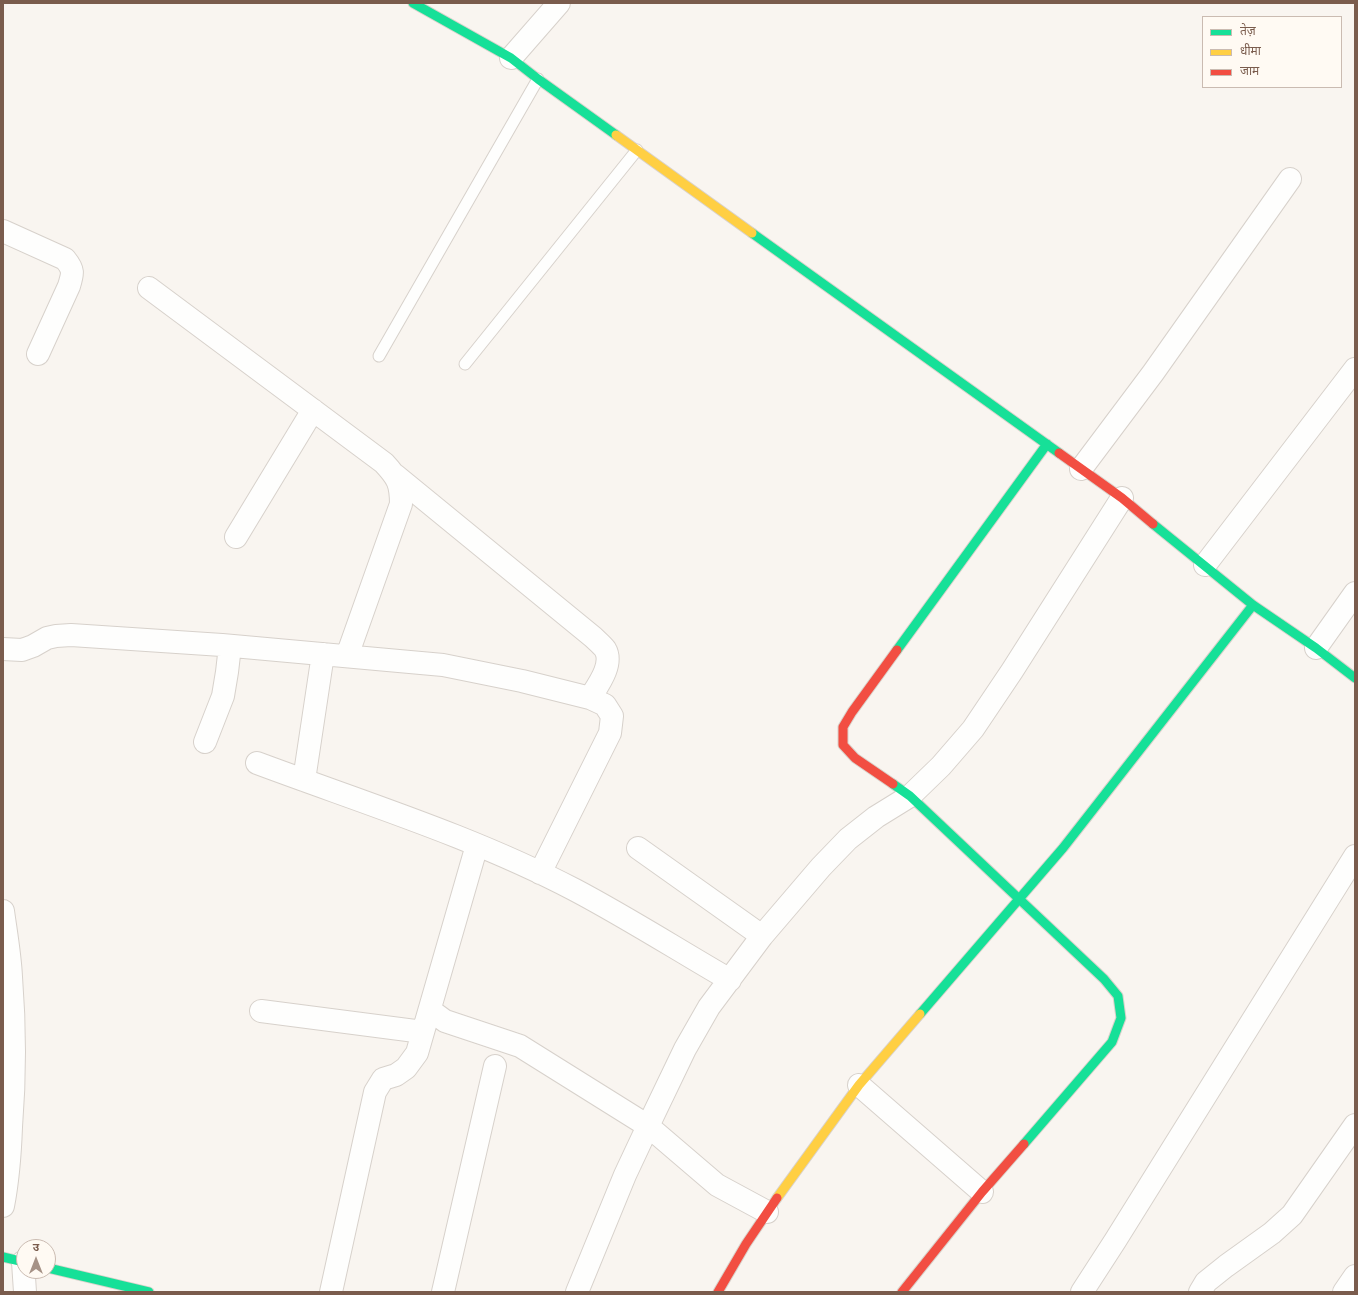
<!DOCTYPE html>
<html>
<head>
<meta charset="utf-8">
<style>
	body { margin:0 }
	#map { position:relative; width:1358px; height:1295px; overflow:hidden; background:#f9f5f0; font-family:Overpass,"Noto Sans Devanagari",sans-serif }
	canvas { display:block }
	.frame { position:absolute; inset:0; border:4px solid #7a5c4d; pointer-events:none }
	.legend { position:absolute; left:1202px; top:16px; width:140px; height:72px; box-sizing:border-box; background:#fffaf3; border:1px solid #cabbb1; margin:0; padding:5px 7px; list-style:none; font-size:12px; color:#7a5c4d }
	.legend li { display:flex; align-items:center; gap:8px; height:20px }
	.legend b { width:20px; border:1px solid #cabbb1 }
	.north { position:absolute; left:16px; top:1239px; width:40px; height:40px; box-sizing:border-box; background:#fffaf3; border:1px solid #cabbb1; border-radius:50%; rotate:0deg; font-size:11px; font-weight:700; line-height:16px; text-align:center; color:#7a5c4d }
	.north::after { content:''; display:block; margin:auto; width:14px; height:18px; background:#a69286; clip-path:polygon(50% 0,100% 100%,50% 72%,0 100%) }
</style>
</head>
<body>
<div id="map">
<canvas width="1358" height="1295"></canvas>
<div class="frame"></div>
<ul class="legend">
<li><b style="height:5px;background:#16e098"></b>तेज़</li>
<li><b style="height:5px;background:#ffcf43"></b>धीमा</li>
<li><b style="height:5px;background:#f24e42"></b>जाम</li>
</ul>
<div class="north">उ</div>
</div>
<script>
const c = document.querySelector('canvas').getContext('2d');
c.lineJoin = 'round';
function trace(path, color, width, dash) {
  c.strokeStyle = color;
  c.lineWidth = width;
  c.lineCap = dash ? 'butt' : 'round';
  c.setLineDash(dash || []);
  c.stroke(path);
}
const lane = new Path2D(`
	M379,356L538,79
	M465,364L637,150`);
const street = new Path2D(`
	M511,58L559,3
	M3,231L65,259C74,270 73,273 69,286L38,354
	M149,288L384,463C398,478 401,484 401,504L347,656
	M1081,469L1153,373L1290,179
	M395,475L593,637C597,641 602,645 605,649C614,664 598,685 590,698
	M236,537L313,410
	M1205,565L1355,369
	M1316,648L1355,593
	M3,649L22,650L33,646L47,638L56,636L71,635L222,645L443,665L522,681L590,698L605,705L612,716L610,733L540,873
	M205,742L223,696L227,672L230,646
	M257,763C364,803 474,837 575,890C628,918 678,950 730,980
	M304,780L323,654
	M638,848L762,936
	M3,911C6,933 10,955 11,977C15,1027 15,1077 11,1127C10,1154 8,1180 3,1206
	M430,1010L445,1021L520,1046L648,1126L717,1185L767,1212
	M261,1011L423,1032
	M859,1085L982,1192
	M23,1262L25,1292
	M331,1292L375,1092L383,1079L396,1075L406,1068L417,1053L477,845
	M443,1292L495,1066
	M577,1292L625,1175L648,1126L685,1049L709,1007L762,936L821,867L848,839L876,817L910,796L941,766L973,729L1012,671L1122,498
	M1082,1292L1115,1241L1355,856
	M1200,1292L1206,1282L1226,1266L1272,1233L1292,1215L1355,1125
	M1344,1292L1355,1276`);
const fast = new Path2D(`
	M413,3L511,58L538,79L616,135
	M752,233L1059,453
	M1153,524L1253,605L1316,648L1355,678
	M897,650L1047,444
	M893,784L910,796L1104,979L1118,996L1121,1018L1112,1042L1024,1144
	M920,1014L1063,848L1253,605
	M3,1257L24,1262
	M48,1268L149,1292`);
const slow = new Path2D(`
	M616,135L752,233
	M777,1198L859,1085L920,1014`);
const jam = new Path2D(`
	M1059,453L1122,498L1153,524
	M893,784L855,758L843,745V727L852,712L897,650
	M718,1292L746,1244L777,1198
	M902,1292L982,1192L1024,1144`);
trace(lane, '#d7d1cb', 13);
trace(street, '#d7d1cb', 24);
trace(fast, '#d9d2cb', 11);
trace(slow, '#d9d2cb', 11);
trace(jam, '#d9d2cb', 11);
trace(lane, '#fefefd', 11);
trace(street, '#fefefd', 22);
trace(fast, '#16e098', 9);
trace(slow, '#ffcf43', 9);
trace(jam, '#f24e42', 9);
</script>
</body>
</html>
